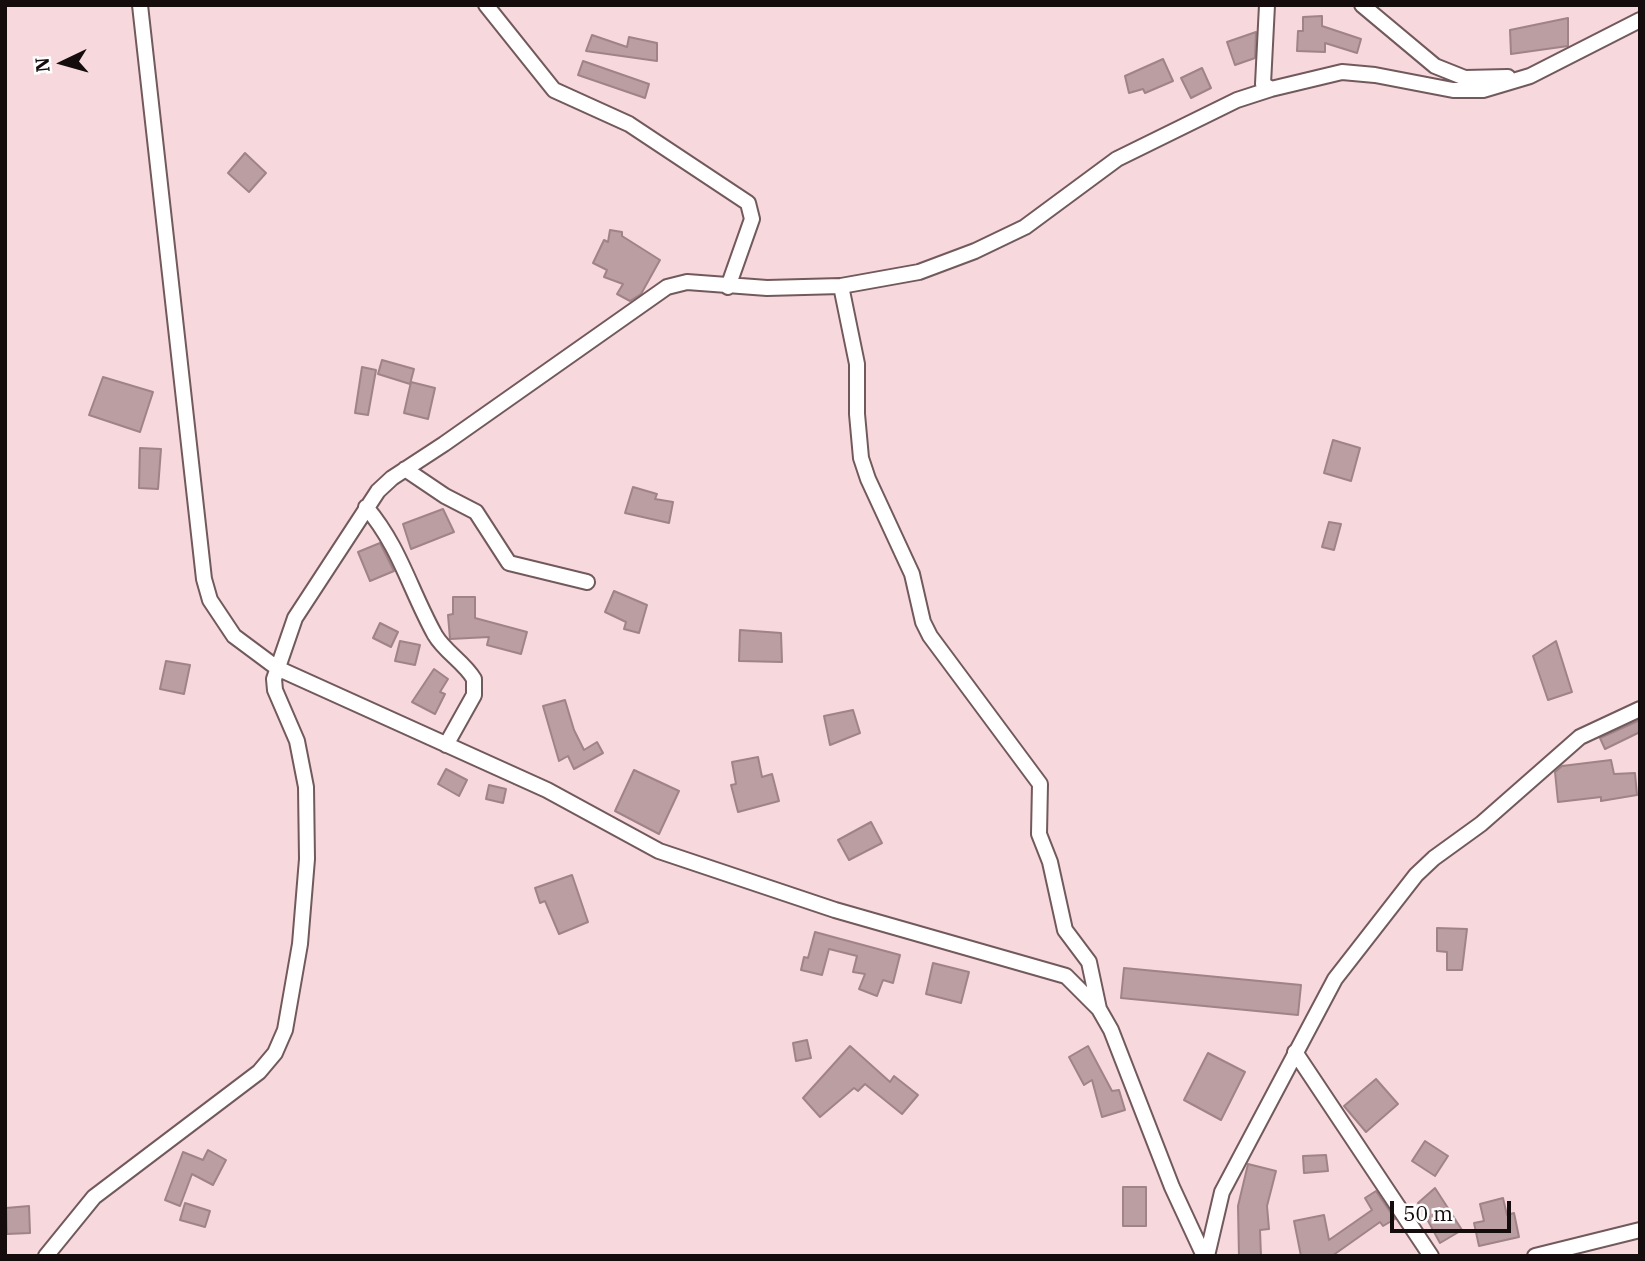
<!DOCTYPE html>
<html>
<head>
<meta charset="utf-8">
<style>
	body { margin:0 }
	#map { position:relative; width:1645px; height:1261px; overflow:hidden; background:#f7d8dc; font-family:"IBM Plex Serif",serif }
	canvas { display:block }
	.frame { position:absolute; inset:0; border:7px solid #150c0d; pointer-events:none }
	.north { position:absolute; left:28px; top:28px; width:70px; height:70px; -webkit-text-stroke:5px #fff; paint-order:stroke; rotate:265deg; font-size:19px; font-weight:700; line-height:28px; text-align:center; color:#150c0d }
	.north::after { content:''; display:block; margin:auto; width:24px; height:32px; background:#150c0d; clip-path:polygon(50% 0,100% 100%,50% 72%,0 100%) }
	.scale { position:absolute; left:1390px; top:1201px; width:121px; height:32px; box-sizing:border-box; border:4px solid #150c0d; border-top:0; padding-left:9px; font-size:21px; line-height:24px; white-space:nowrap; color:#150c0d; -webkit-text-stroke:5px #fff; paint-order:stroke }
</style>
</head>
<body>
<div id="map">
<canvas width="1645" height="1261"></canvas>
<div class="frame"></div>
<div class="north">N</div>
<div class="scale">50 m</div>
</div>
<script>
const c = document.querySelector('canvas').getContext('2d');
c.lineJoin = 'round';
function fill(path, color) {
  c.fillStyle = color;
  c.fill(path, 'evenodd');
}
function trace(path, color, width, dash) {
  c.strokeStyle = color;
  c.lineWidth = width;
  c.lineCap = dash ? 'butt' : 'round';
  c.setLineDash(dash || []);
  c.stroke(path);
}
const building = new Path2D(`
	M1322,16V26L1361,39L1357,53L1325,43V52L1297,51L1298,31H1303V17Z
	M1568,18V46L1511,54L1510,30Z
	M1256,32L1255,58L1235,65L1227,42Z
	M592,35L627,47L629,37L657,43V61L586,51Z
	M1163,59L1173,81L1145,93L1143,89L1129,93L1125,76Z
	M583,61L649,84L645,98L578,75Z
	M1202,68L1211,88L1191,98L1181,78Z
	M245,153L266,173L249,192L228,173Z
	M610,230L622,232V236L660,260L641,294L630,301L617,294L623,284L604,277L607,270L593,263L604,240L608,242Z
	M382,360L414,369L410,384L378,374Z
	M362,367L376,370L368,415L355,413Z
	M103,377L153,392L140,432L89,415Z
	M411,382L435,388L428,419L404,413Z
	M1333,440L1360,448L1351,481L1324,473Z
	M140,448L161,449L158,489L139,488Z
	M633,487L657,494L655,499L673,502L669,523L625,513Z
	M443,509L454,532L411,549L403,524Z
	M1329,522L1341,524L1334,550L1322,547Z
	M380,543L394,571L370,581L358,552Z
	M614,591L647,605L639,633L624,629L626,622L605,612Z
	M453,597H475V618L527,632L521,654L487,645L489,637L450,639L448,615L453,614Z
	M380,623L398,632L391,647L373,638Z
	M740,630L781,633L782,662L739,661Z
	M400,641L420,645L415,665L395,661Z
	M1556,641L1572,692L1548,700L1533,656Z
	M166,661L190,665L184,694L160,689Z
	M434,669L448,679L440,692L445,694L435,714L412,702Z
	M565,700L574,730L584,750L597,742L603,753L574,769L568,756L559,761L543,706Z
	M853,710L860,733L830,745L824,716Z
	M1640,720V732L1605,749L1600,738Z
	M758,757L762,777L772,774L779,801L738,812L731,785L736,784L732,762Z
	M1611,760L1614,774L1635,773L1637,795L1601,801V797L1558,802L1555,772L1562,766Z
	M446,769L467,780L459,796L438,784Z
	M634,770L679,791L659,834L615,811Z
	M489,785L506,789L503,803L486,799Z
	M871,822L882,843L849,860L838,840Z
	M572,875L588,922L559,934L545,901L540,903L535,888Z
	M1437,928L1467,929L1462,970H1447V952L1437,951Z
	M815,932L900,955L893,983L883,980L877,996L859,989L865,974L853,972L857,956L829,949L822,975L801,970L804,957L808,958Z
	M933,963L969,972L961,1003L926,994Z
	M1124,968L1301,985L1298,1015L1121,998Z
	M807,1040L811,1058L796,1061L793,1043Z
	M850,1046L890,1082L894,1076L918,1095L902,1114L865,1084L858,1091L854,1088L820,1117L803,1098Z
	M1088,1046L1112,1091L1119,1090L1125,1110L1102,1117L1092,1080L1084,1085L1069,1057Z
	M1208,1053L1245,1072L1221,1120L1184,1100Z
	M1376,1079L1398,1104L1366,1132L1344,1106Z
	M1425,1141L1448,1156L1435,1176L1412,1161Z
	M208,1150L226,1160L213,1185L192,1174L180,1206L165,1200L183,1152L203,1160Z
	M1326,1155L1328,1171L1304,1173L1303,1156Z
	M1248,1164L1276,1171L1267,1206L1269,1229L1260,1230L1261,1256H1239L1238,1206Z
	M1123,1187H1146V1226H1123Z
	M1435,1188L1462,1230L1440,1243L1427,1219L1429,1217L1418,1203Z
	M1376,1191L1395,1219L1383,1226L1380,1222L1332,1256H1301L1294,1221L1324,1215L1329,1240L1372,1210L1365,1198Z
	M1503,1198L1507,1215L1514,1213L1519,1237L1479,1246L1474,1223L1484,1221L1480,1204Z
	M185,1203L210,1211L205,1227L180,1220Z
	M29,1206L30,1233L7,1234L6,1208Z`);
const minor = new Path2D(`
	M140,5L204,579L210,600L234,636L277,668L547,790L659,851L835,910L1066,976L1099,1009L1111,1030L1172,1187L1204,1256
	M486,5L554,90L629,124L748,203L752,219L728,287
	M1267,5L1263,84L1271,89
	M1362,5L1435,66L1465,78L1508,77
	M841,286L857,364V414L861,458L868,479L912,574L923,622L930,636L1040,784L1039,834L1050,862L1065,930L1089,962L1099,1009
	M405,469L445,496L476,512L509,563L587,582
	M366,507C400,547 410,590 435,635C445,652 464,662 474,679V695L446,745
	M1295,1052L1431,1256
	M46,1256L94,1197L259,1072L275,1053L285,1030L300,944L307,859L306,787L297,741L275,690L274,679L295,618L378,491L392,478L444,444L667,287L687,282L767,288L841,286L919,272L975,251L1025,227L1117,159L1237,100L1271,89L1342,72L1375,75L1453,90H1483L1530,76L1640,20
	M1207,1256L1222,1192L1335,979L1416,875L1434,858L1481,824L1580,737L1640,709
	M1535,1256L1640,1230`);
fill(building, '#ba9ea1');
trace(building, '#9f8386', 2);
trace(minor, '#72595c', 18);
trace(minor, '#fff', 14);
</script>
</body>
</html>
